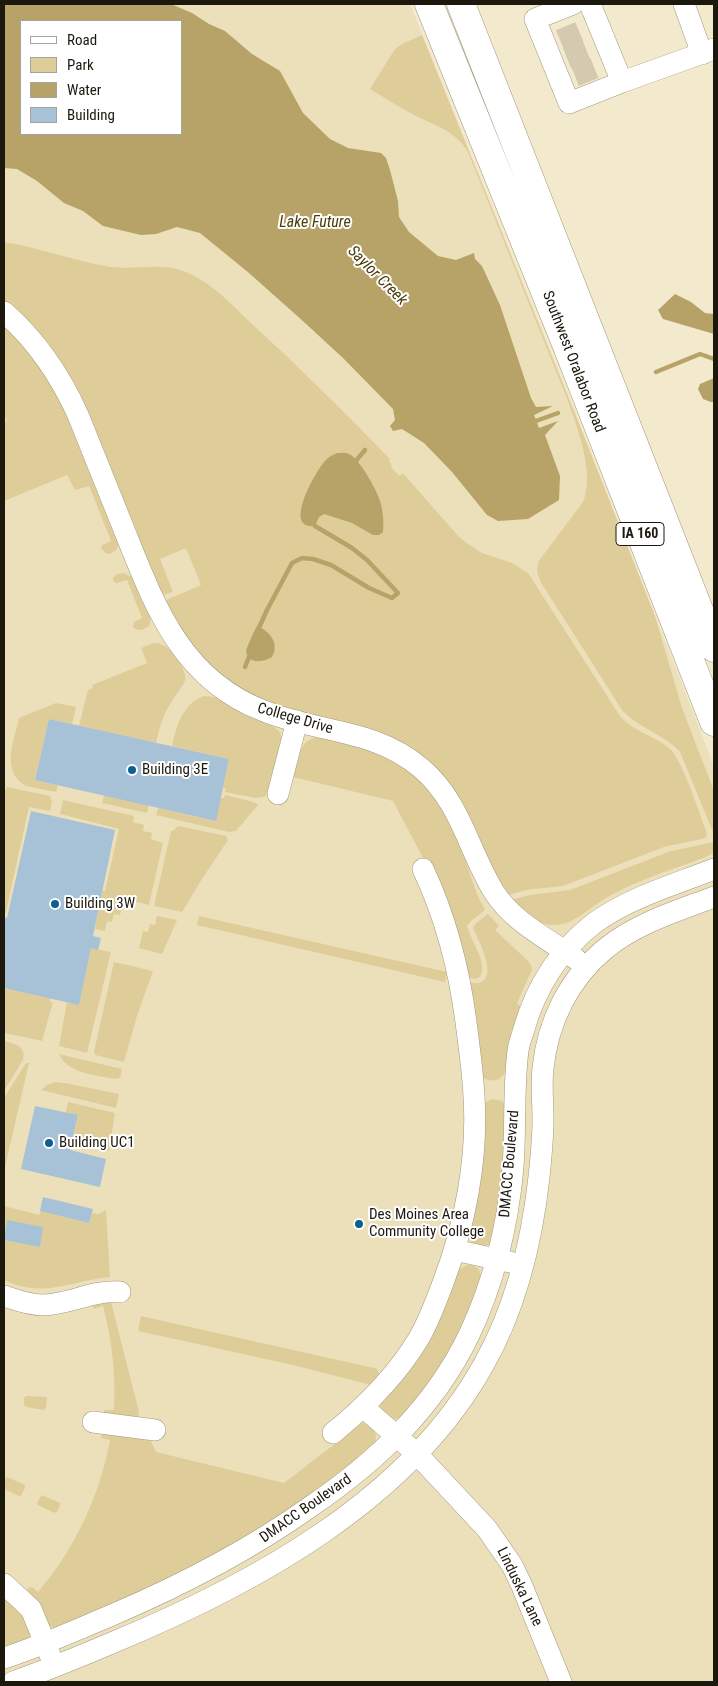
<!DOCTYPE html>
<html>
<head>
<meta charset="utf-8">
<style>
	body { margin:0 }
	#map { position:relative; width:718px; height:1686px; overflow:hidden; background:#f3e9cc; font-family:"Roboto Condensed",sans-serif }
	canvas { display:block }
	.frame { position:absolute; inset:0; border:5px solid #1c180d; pointer-events:none }
	.legend { position:absolute; left:20px; top:20px; width:162px; height:115px; box-sizing:border-box; background:#fff; border:1px solid #a4a39e; margin:0; padding:6px 9px; list-style:none; font-size:15px; color:#1c180d }
	.legend li { display:flex; align-items:center; gap:10px; height:25px }
	.legend b { width:25px; border:1px solid #a4a39e }
</style>
</head>
<body>
<div id="map">
<canvas width="718" height="1686"></canvas>
<div class="frame"></div>
<ul class="legend">
<li><b style="height:6px;background:#fff"></b>Road</li>
<li><b style="height:14px;background:#dfcd99"></b>Park</li>
<li><b style="height:14px;background:#b7a367"></b>Water</li>
<li><b style="height:14px;background:#a7c1d6"></b>Building</li>
</ul>
</div>
<script>
const c = document.querySelector('canvas').getContext('2d');
c.lineJoin = 'round';
function fill(path, color) {
  c.fillStyle = color;
  c.fill(path, 'evenodd');
}
function trace(path, color, width, dash) {
  c.strokeStyle = color;
  c.lineWidth = width;
  c.lineCap = dash ? 'butt' : 'round';
  c.setLineDash(dash || []);
  c.stroke(path);
}
function write(font, color, halo, rows, align = 'center') {
  c.font = font + ' "Roboto Condensed",sans-serif';
  c.lineWidth = 4;
  c.setLineDash([]);
  c.textBaseline = 'middle';
  c.strokeStyle = halo;
  c.fillStyle = color;
  for (const [text, x, y, turn = 0] of rows) {
    c.save();
    c.translate(x, y);
    c.rotate((+turn || 0) * Math.PI / 180);
    c.textAlign = isNaN(turn) ? turn : align;
    if (halo) c.strokeText(text, 0, 0);
    c.fillText(text, 0, 0);
    c.restore();
  }
}
const built = new Path2D(`
	M4,4H410L573,407L714,766V1682H4ZM21,21H181V134H21Z`);
const green = new Path2D(`
	M422,35L578,421L655,616L682,708L714,791V832H713L680,752C664,734 638,728 622,710L540,581L537,571L538,562L583,502C595,473 578,430 568,401L468,152C455,130 435,126 414,115C399,107 385,98 370,89L395,49L402,44Z
	M4,242C40,248 75,261 111,267C136,270 162,262 186,272C211,282 232,305 251,323C299,367 345,413 390,459L389,461L392,465L391,467L399,476L403,473L459,537L468,544L482,553L512,563L528,573L620,716C633,731 654,736 669,748C683,760 699,813 707,833L706,838L664,847L563,886L526,890L505,896L439,779L284,712L213,675L162,602L201,585L186,548L160,559L173,592L160,596L85,412L4,302Z
	M4,324L24,344L58,393L119,543C117,550 114,554 107,554L101,548L102,545L111,541L89,486L75,490L67,475L4,501V422L7,421L4,413Z
	M124,573L135,579L151,617L149,626C144,630 137,632 133,627L134,622L142,618L127,580L117,583L114,582L113,578L117,574Z
	M154,643C163,643 167,647 173,654C195,683 184,680 169,706C162,717 159,730 156,743L79,726L88,690L93,688L92,685L147,663L141,648Z
	M204,696L215,697L241,713L271,725L279,731L282,738L270,790L264,797L255,798L225,792L226,789L223,788L229,759L172,746C176,727 183,703 204,696Z
	M56,703L76,707L72,724L49,719L35,780L58,785L56,792L26,786C0,771 14,741 19,718Z
	M318,737C385,752 424,766 455,832C467,858 471,886 485,910L470,922L467,926C471,942 488,961 480,977L475,979L466,977L442,898L423,858L393,801L293,777C297,761 299,739 318,737Z
	M7,787L50,796L52,802L50,811L29,807L6,912L4,914V793Z
	M104,795L149,805L147,813L102,803Z
	M225,795L254,802L258,805L236,831L229,832L156,815L158,808L215,821L220,798H224Z
	M63,800L134,816L133,822L144,825L143,831L152,833L151,839L163,843L149,905L129,900L127,907L122,906L120,915L114,914L112,922L107,921L105,931L95,929L102,891H105L119,829L60,814Z
	M178,826L226,836L228,840L202,879L182,912L154,906L171,831H173Z
	M714,842V852L706,857C669,871 626,883 594,906C581,915 569,926 552,925C536,924 522,910 510,900L530,895L570,890L671,851Z
	M488,914L499,926L495,930L527,960L531,965L532,970L517,1003L521,1007L506,1071C501,1081 492,1083 482,1077L467,982C505,991 480,943 473,928L475,924Z
	M157,916L177,920L162,954L139,948L143,931L148,932L150,924L155,925Z
	M199,916L447,972L445,982L197,925Z
	M91,948L111,952L87,1053L59,1046L67,1002L79,1004Z
	M114,962L153,971L137,1016L124,1062L95,1055L94,1052Z
	M4,988L50,998V1002H53L42,1041L4,1033Z
	M4,1041C16,1044 26,1046 23,1060L4,1091V1062L5,1055L4,1054Z
	M59,1054L122,1069L120,1078L115,1079C96,1075 68,1074 59,1054Z
	M26,1063H29L5,1167L4,1168V1098Z
	M55,1082L65,1083L119,1094L116,1108L41,1090L47,1085Z
	M492,1099L502,1101L507,1109L500,1202L490,1244L485,1246L472,1243L468,1233L482,1107L485,1103Z
	M68,1102L115,1113L109,1151L74,1144L75,1140H73L78,1116L66,1112Z
	M4,1206L39,1215L40,1211L89,1223L92,1213L98,1214L106,1210L110,1277C69,1281 45,1299 4,1280V1240L40,1246L43,1227L7,1221L4,1239Z
	M467,1265C480,1265 482,1273 481,1285L445,1362L401,1418L393,1419L380,1408L381,1403L458,1270Z
	M111,1302L139,1412L138,1417L103,1414L105,1410H114C116,1375 112,1340 103,1306L94,1309L91,1304Z
	M141,1316L374,1368L377,1369L380,1376L371,1385L367,1384L293,1365L138,1331Z
	M26,1396L47,1397L46,1408L43,1410L26,1407L24,1405V1398Z
	M362,1423C372,1424 377,1432 376,1441L317,1494L181,1577L54,1628L48,1625L27,1591L29,1587L33,1588L38,1592C75,1549 100,1495 110,1440L101,1438L102,1433L147,1440L151,1441L156,1452L284,1483Z
	M7,1477L25,1485V1488L21,1496H19L4,1489V1480Z
	M42,1495L60,1503V1506L57,1512L55,1513L38,1505L37,1502Z
	M4,1593L21,1609L31,1634L28,1638L4,1649Z`);
const forest = new Path2D(`
	M675,294L691,302L705,313L714,314V334L663,319L658,310Z
	M714,378V402H711L703,399L698,389L700,384Z`);
const water = new Path2D(`
	M4,4H171L192,13L209,24L225,31L252,54L280,71L303,113L330,139L348,148L381,153L386,158L390,170L398,201L399,217L409,232L438,256L456,260L474,253L475,259L482,266L500,305L531,398L536,407L553,406L534,415L539,428L558,421L545,435L560,476L559,500L528,519L498,521L487,515L452,472L424,443L402,429L393,431L390,426L395,420L393,409L344,359L304,322L249,273L200,233L177,227L156,234L141,235L103,226L83,211L64,203L37,181L17,169L4,168ZM21,21H181V134H21Z
	M337,453C341,453 345,452 349,454C360,459 378,492 381,504C383,513 384,523 383,532L379,535H373L352,523L324,514L319,517L315,526C282,530 315,473 324,462C327,458 332,455 337,453Z
	M257,626C270,631 280,644 272,657C264,662 248,665 246,651C246,649 255,629 257,626Z`);
const stream = new Path2D(`
	M656,372L700,354L714,359
	M531,420L536,421L558,413
	M354,463L365,450
	M258,630L267,610L292,563L302,558L313,559L331,565L369,588L392,598L398,593L367,560L352,548L315,526L313,522
	M245,667L251,652`);
const building = new Path2D(`
	M49,719L229,759L216,821L35,780Z
	M31,811L115,830L93,936L101,938L98,950L91,948L79,1005L4,988V917L7,918Z
	M35,1106L78,1115L70,1150L106,1159L100,1187L21,1169Z
	M43,1197L93,1209L89,1223L40,1211Z
	M7,1220L43,1227L40,1247L4,1240Z`);
const minorTunnel = new Path2D(`
	M560,40L591,27
	M567,58L598,46
	M575,76L605,64`);
const minor = new Path2D(`
	M573,4L535,19L569,103L622,82L590,4
	M684,4L702,54
	M622,82L714,49
	M4,312C37,341 60,375 78,415C94,454 109,493 125,532C155,607 182,680 264,711C318,733 374,728 421,768C461,802 468,850 494,892C514,923 547,938 576,959
	M278,794L297,721
	M454,1250L510,1262
	M4,1296C16,1300 29,1305 42,1305C69,1305 91,1290 120,1292
	M363,1407L417,1454L487,1529L512,1565L522,1586L561,1682
	M93,1422L155,1430
	M333,1433C366,1406 397,1375 419,1338C429,1321 436,1301 443,1283C465,1225 478,1159 474,1097C473,1072 469,1047 466,1022C459,968 446,918 423,869
	M4,1584L31,1609L50,1655
	M4,1658C41,1646 76,1630 112,1615C182,1585 248,1551 310,1507C376,1462 434,1408 469,1335C494,1282 508,1225 513,1167C516,1128 513,1089 518,1051C519,1043 522,1036 524,1029C536,987 559,951 593,924C628,898 674,885 714,869
	M13,1682C47,1670 81,1656 114,1642C254,1584 409,1500 484,1364C516,1307 532,1241 539,1177C541,1158 543,1139 543,1120C543,1102 541,1085 543,1068C548,1021 569,979 605,949C637,923 677,911 714,897`);
const major = new Path2D(`
	M429,4L567,346L714,722
	M461,4L714,648`);
const markers = [
	[132,770,5,"#0c6091"],
	[55,904,5,"#0c6091"],
	[49,1143,5,"#0c6091"],
	[359,1224,5,"#0c6091"]
];
const shields = [
	[640,534,48]
];
const shieldNames = [
	["IA 160",640,534]
];
const streetNames = [
	["Southwest Oralabor Road",573,362,69],
	["College Drive",295,719,16],
	["DMACC Boulevard",510,1164,-85],
	["DMACC Boulevard",306,1509,-35],
	["Linduska Lane",519,1587,64]
];
const poiNames = [
	["Building 3E",142,770],
	["Building 3W",65,904],
	["Building UC1",59,1143],
	["Des Moines Area",369,1215],
	["Community College",369,1232]
];
const waterNames = [
	["Lake Future",315,223],
	["Saylor Creek",377,276,45]
];
fill(built, '#ece0bb');
fill(green, '#dfcd99');
fill(forest, '#b6a267');
fill(water, '#b7a367');
trace(stream, '#b7a367', 4.5);
fill(building, '#a7c1d6');
trace(minorTunnel, '#d3caaf', 21, [21, 11]);
trace(minor, '#a2987d', 22);
trace(major, '#a2987d', 29);
trace(minor, '#fff', 21);
trace(major, '#fff', 28);
for (const [x, y, r, color] of markers) {
  const dot = new Path2D();
  dot.arc(x, y, r, 0, 2 * Math.PI);
  c.fillStyle = color;
  c.fill(dot);
  trace(dot, '#fff', 2);
}
for (const [x, y, w] of shields) {
  const box = new Path2D();
  box.roundRect(x - w / 2, y - 11.5, w, 23, 4);
  c.fillStyle = '#fff';
  c.fill(box);
  trace(box, '#1c180d', 1);
}
write('bold 14px', '#1c180d', null, shieldNames);
write('15px', '#1c180d', '#fff', streetNames);
write('15px', '#1c180d', '#fff', poiNames, 'left');
write('italic 16px', '#4b3c0b', '#fff', waterNames);
</script>
</body>
</html>
